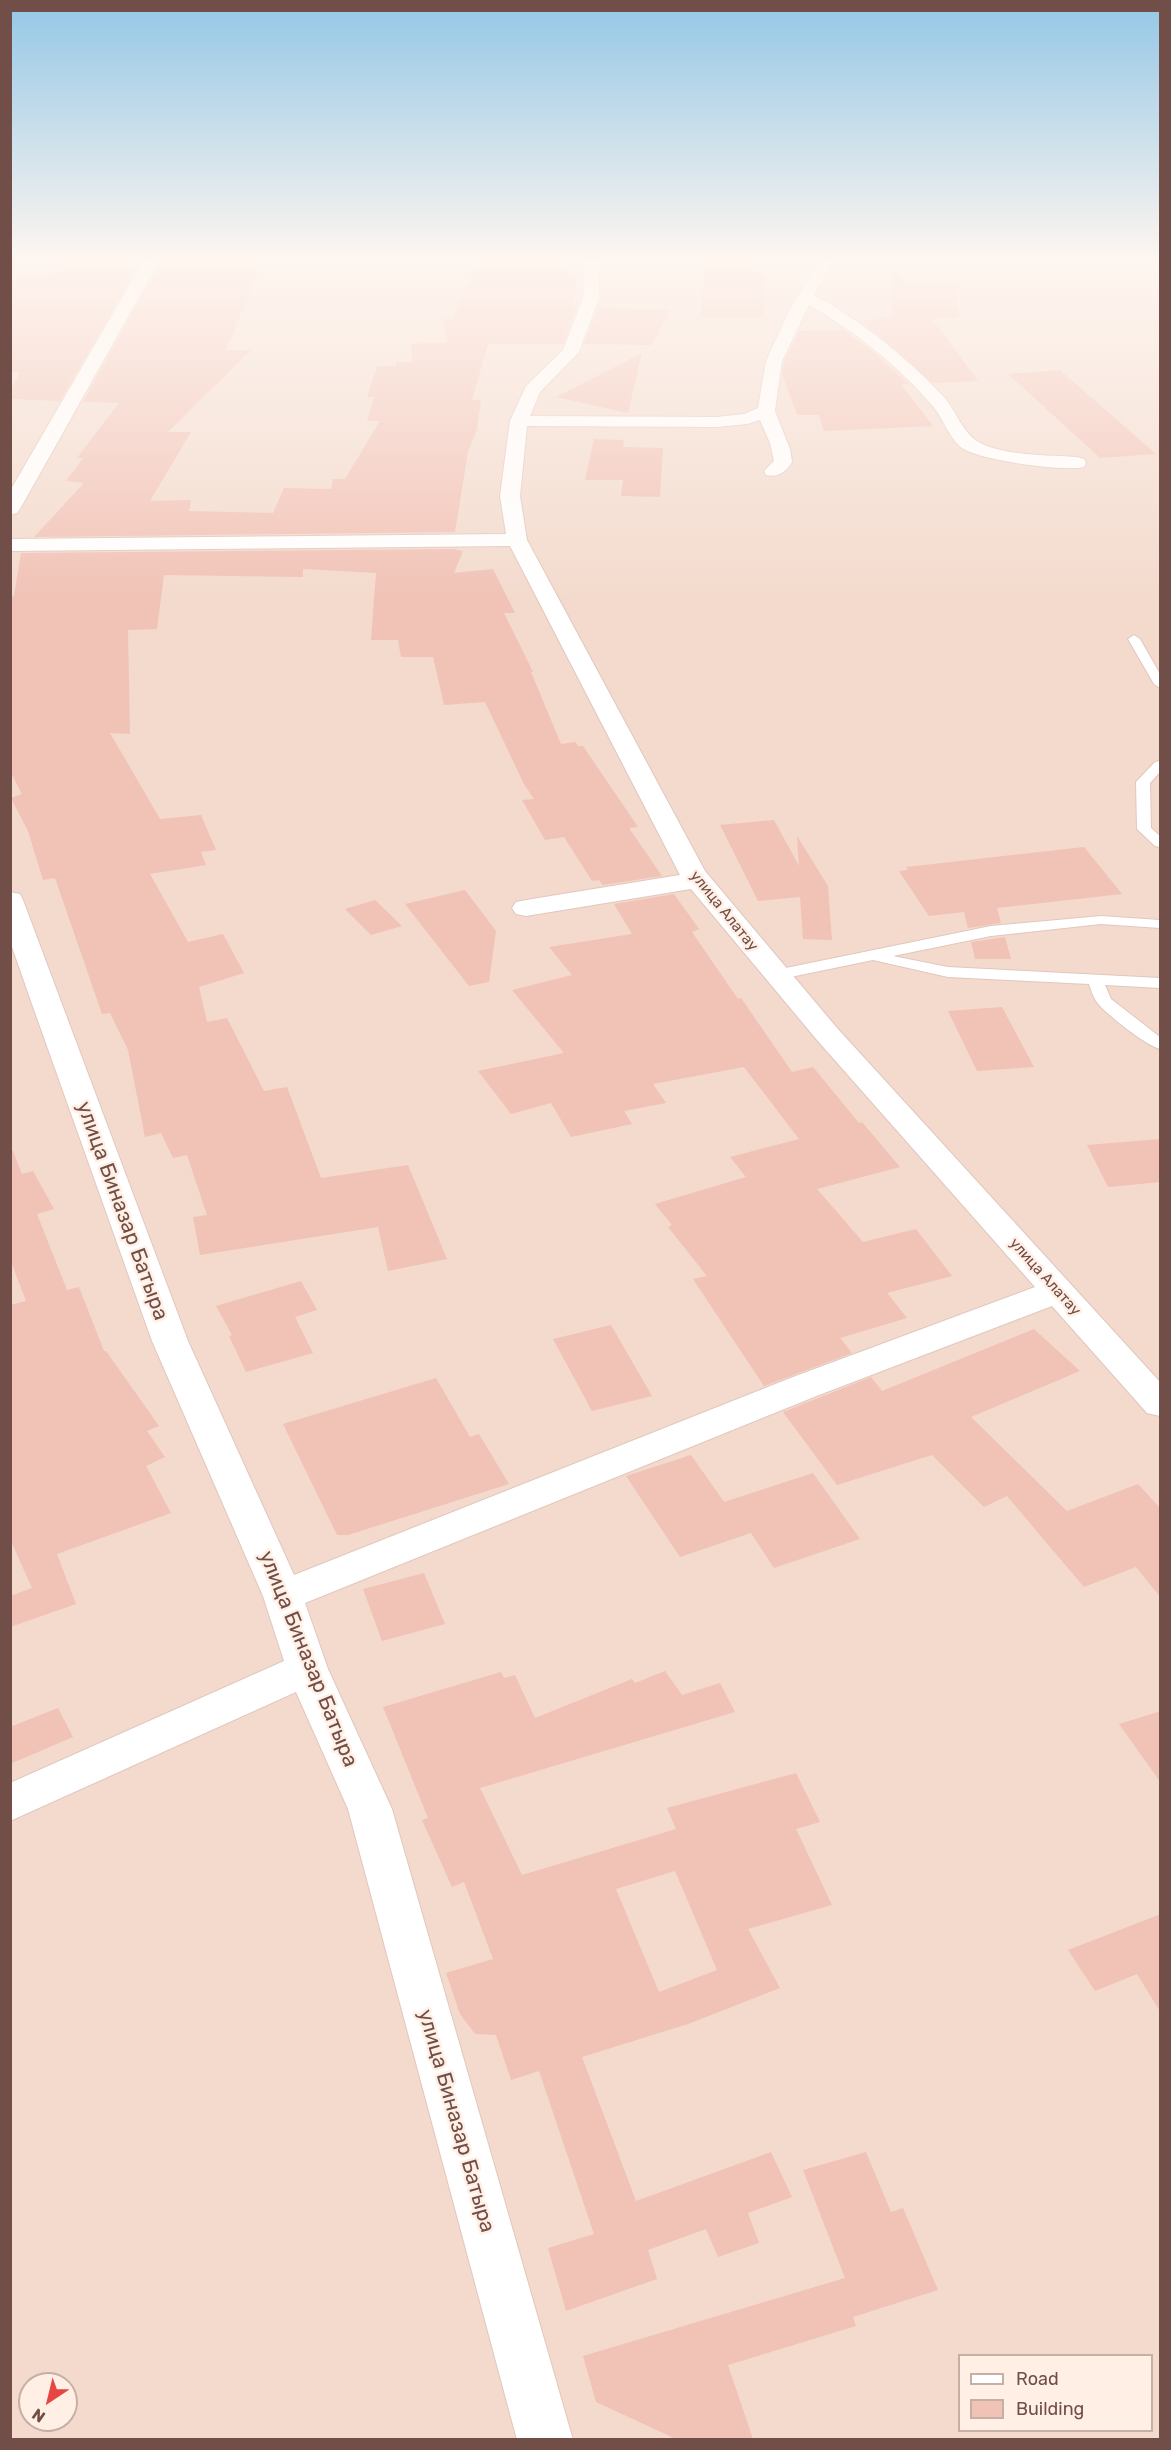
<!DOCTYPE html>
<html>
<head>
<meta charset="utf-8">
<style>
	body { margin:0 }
	#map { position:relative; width:1171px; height:2450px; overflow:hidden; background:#fceade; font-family:Rubik,sans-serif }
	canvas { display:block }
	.frame { position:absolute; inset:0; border:12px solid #714e47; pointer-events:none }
	.legend { position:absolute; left:958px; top:2354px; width:195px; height:78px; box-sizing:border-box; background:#ffefe4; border:2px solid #c6afa5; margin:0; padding:8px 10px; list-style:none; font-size:18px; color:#714e47 }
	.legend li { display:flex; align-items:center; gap:12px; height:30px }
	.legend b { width:30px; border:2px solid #c6afa5 }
	.north { position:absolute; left:18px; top:2372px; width:60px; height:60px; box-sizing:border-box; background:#ffefe4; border:2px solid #c6afa5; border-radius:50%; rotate:215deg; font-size:16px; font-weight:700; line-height:24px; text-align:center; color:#714e47 }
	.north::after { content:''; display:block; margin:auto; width:21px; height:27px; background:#e64742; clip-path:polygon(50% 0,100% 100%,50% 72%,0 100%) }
</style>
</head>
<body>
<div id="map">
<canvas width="1171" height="2450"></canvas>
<div class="frame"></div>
<ul class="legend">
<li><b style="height:8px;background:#fff"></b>Road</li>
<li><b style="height:16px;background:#f1c2b6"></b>Building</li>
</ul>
<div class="north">N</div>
</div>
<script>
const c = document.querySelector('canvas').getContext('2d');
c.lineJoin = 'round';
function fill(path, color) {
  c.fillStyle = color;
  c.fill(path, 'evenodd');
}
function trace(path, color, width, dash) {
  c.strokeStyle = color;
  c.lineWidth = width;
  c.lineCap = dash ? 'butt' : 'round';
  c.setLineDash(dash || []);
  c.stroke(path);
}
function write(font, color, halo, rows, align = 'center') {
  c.font = font + ' Rubik,sans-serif';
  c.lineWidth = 5;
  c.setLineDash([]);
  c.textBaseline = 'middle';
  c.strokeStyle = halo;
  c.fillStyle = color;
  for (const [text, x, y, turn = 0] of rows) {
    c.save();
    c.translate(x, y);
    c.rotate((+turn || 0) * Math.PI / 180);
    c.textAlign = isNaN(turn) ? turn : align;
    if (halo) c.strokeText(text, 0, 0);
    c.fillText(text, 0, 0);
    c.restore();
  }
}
const residential = new Path2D(`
	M11,260H1160V2439L11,2440ZM960,2356H1152V2430H960ZM30,2384H66V2420H30Z`);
const building = new Path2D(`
	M47,260H142L60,401L10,399V391L20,372H10V278L63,272Z
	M162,260H264L226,350H251L168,432H191L150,501L191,500L189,511L273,513L284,488L331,489L333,479H345L380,421H367L374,397H367L377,366H396V362H413L411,344L448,342L442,319H453L476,260H565L566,270H570L569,276H577L573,307H577L563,344H488L472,400H481L477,429L468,452L455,532L34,537L84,483L66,481L83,458H77L119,403L83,402Z
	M708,261L759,262V274H766L764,318L700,317L705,266H707Z
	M892,264L906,284L957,285L959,317L932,319L978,381L933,383L861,320L892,318Z
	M598,308L670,310L652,345L584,344Z
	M844,330L872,351L909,384H901L933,426L824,431L819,415H797L782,374L784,362L799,331Z
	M642,353L628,413L556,397Z
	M1060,370L1156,454L1100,458L1008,374Z
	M594,439L624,440L623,447L663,448L660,497L621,496L623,480H585Z
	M453,549L463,551L454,573L493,569L515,613H504L533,672H531L561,744L575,742L578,746H583L638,827L629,828L662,876L603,885L599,880L592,881L564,837L545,840L522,800L534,799L524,784L485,702L444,705L433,657H401L398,640H371L376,573L303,569V577L164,575L157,629L128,630L130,734L110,733L160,819L201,815L216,850L201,852L206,865L150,874L188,942L223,934L244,973L199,987L207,1022L227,1018L264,1091L287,1087L321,1178L408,1165L447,1259L388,1271L378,1227L200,1255L193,1217L207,1215L187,1155L173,1158L161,1133L145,1137L128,1050L110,1013L102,1014L55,878L43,880L28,831L11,798L22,794L10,771V597L14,596L21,553Z
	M774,820L799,866L797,836L828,886L832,940L803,939L800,897L758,901L720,825Z
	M1084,847L1122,894L997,908L1001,923L968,928L964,912L929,916L899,871L908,870L906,867Z
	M465,890L496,931L489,982L469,986L405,904Z
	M674,894L699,929L692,932L738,999L741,998L792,1072L813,1067L859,1123L862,1122L900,1167L817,1189L863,1242L916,1229L952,1276L887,1293L907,1318L840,1338L852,1353L764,1386L693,1279L707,1276L668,1227L672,1225L655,1204L746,1177L730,1157L799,1139L744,1067L653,1084L666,1103L624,1111L632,1124L571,1137L551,1103L511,1114L478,1071L564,1053L512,990L572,975L549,947L632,934L614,904Z
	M375,900L402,926L371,935L345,909Z
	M1005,937L1011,959H975L971,942Z
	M1002,1007L1034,1067L977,1071L948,1011Z
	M1161,1139V1182L1108,1187L1087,1145Z
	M10,1151H13L22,1174L33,1171L54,1209L37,1214L67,1290L79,1287L104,1351H106L159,1426L147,1431L165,1457L146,1466L171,1513L57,1554L76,1604L10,1627V1596L32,1588L10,1539V1305L26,1301L10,1259Z
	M301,1281L317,1310L295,1317L313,1353L246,1372L229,1336L232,1335L216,1306Z
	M611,1325L652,1396L592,1411L553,1339Z
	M1034,1329L1080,1371L971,1417L1067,1511L1138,1484L1161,1509V1598L1136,1567L1084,1587L1007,1496L984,1507L932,1455L837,1485L783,1412L871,1377L882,1391Z
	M436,1378L470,1437L479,1434L509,1484L348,1535H337L283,1424Z
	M691,1455L724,1502L813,1473L860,1539L774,1568L751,1533L680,1557L626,1476Z
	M424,1573L445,1624L382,1641L363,1589Z
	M665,1671L682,1695L720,1683L735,1712L480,1788L522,1875L676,1829L667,1808L796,1773L820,1822L796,1829L832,1905L748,1929L780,1988L688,2024L582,2057L636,2201L771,2152L792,2197L748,2213L759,2243L718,2257L706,2229L648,2250L657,2279L566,2311L548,2248L594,2234L539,2071L511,2080L496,2035L475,2034L460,2014L446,1973L493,1959L464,1882L452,1887L422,1820L428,1818L383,1707L501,1672L504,1678L515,1675L535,1718L632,1679L635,1683ZM675,1871L717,1970L659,1992L616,1889Z
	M58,1708L73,1737L10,1764V1727Z
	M1161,1711V1783L1119,1724Z
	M1161,1914V2013L1137,1974L1095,1991L1068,1950Z
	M866,2152L891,2212L903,2208L938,2290L853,2317L856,2326L728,2365L753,2439H676L596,2402L583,2356L845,2278L803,2170Z`);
const lane = new Path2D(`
	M1134,635L1140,639L1160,674V688L1154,684L1128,639Z
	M1160,761V772L1150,783L1151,828L1160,836V847L1155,846L1137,829L1136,782L1155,762Z
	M1101,916L1160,920V928L1101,924L991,936L893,956L948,967L1160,978V988L1105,985L1111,999L1160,1037V1049C1147,1046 1104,1013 1096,1001C1093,996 1091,990 1089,984L948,977L873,960L776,980L768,975L776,970L991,926Z`);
const street = new Path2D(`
	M144,260H160L20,509L17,513L10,515V491Z
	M584,260H599V298L579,352L540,392L530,416L717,417L744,414L758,408L766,361L788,313L819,260H833L814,295C861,321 904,355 941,394C955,407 961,431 977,441C1001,456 1049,455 1077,457L1084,459L1086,463L1084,467C1063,472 979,460 962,448C947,436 943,416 930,403C896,364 853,330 809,305L782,361L775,411L790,449L792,462C786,472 778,478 766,475L764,471L774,461L770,443L760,420L747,424L717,427L527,426L520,496L527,540L705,871L837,1028L1160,1382V1416L1147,1413L1052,1306L819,1395L305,1603L328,1669L392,1809L573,2440H517L348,1809L296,1692L10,1821V1783L284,1661L263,1596L152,1341L32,1004L10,941V892L20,894L23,900L188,1341L294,1575L793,1377L1035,1287L817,1040L691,889L526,916L516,914L512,908L516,902L526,900L680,875L510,546L10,551V539L506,534L500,496L510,421L526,386L563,350L583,298Z`);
const farStreetnames = [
	["улица Алатау",724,911,51],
	["улица Алатау",1045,1277,48]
];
const nearStreetnames = [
	["улица Биназар Батыра",122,1211,70],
	["улица Биназар Батыра",308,1659,68],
	["улица Биназар Батыра",456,2121,74]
];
fill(residential, '#f3dacd');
fill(building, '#f1c2b6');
trace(lane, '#e1c7be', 2);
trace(street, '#e1c7be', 2);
fill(lane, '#fff');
fill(street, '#fff');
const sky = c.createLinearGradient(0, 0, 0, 603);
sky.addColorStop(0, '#93c7e6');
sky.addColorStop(0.43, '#fef6f0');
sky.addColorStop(1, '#fef6f000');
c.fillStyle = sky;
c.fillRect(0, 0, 1171, 603);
write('15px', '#714e47', '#ffefe4', farStreetnames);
write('21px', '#714e47', '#ffefe4', nearStreetnames);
</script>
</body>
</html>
